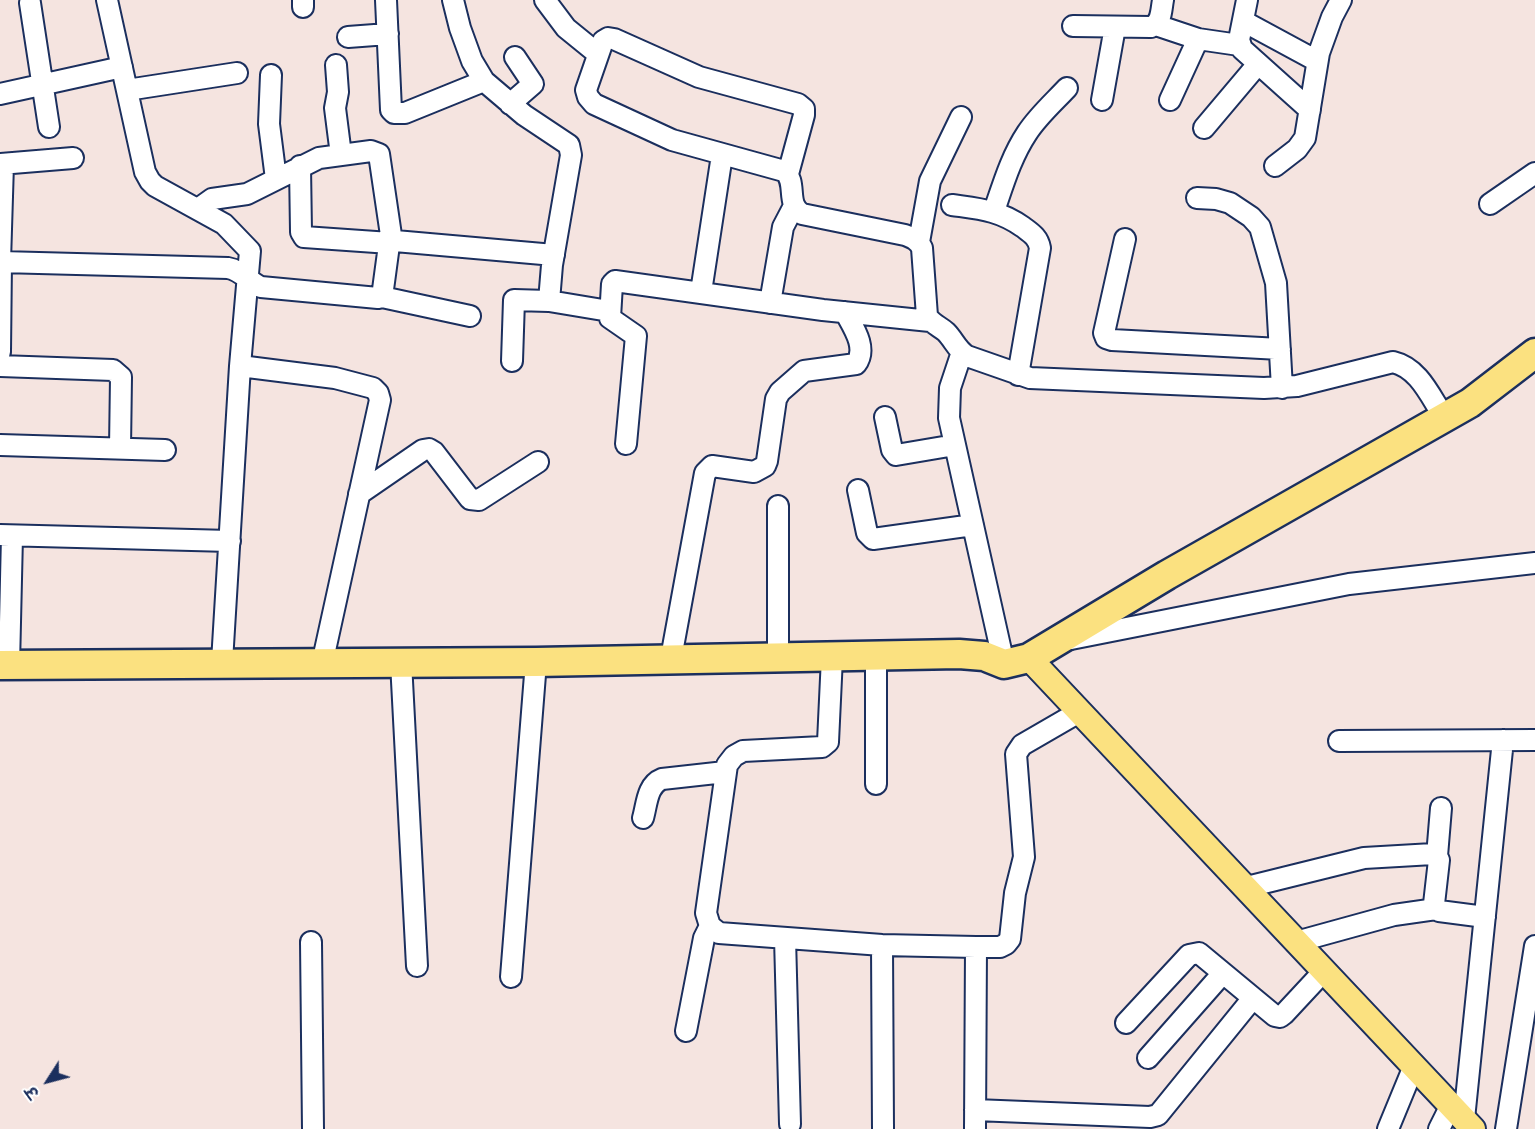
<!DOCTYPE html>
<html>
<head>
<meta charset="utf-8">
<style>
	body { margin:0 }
	#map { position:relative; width:1535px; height:1129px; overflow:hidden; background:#f5e4e0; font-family:"Balsamiq Sans","Playpen Sans Deva",sans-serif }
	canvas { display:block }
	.north { position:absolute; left:18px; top:1051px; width:60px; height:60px; -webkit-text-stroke:4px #fff; paint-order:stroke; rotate:234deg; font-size:16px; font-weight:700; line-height:24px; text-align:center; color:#1b2f5e }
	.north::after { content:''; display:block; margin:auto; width:21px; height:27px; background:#1b2f5e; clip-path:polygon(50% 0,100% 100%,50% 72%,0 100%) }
</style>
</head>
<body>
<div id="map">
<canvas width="1535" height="1129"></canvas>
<div class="north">उ</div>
</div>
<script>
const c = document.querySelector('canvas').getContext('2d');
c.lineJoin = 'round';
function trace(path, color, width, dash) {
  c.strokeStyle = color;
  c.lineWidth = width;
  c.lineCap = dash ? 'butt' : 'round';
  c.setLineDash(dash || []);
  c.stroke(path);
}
const minor = new Path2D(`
	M107,0L145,172L150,181L155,186L224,224L250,251L240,366L222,662
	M386,0L391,110L394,113H405L484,81
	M453,0L460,28L472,61L484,81L524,115L569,145L571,155L552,265L549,301
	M545,0L566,28L598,54
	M1247,0L1239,40L1242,49L1310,110
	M30,3L49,127
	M303,7V0
	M1243,21L1317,61
	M1156,25L1198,39L1239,45
	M1073,26L1151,27C1162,23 1161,10 1163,0
	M348,37L388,34
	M336,65L338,92L335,108L341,155
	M271,75L269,124L276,179
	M127,90L237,73
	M0,94L122,67
	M1102,100L1115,27
	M1170,100L1198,39
	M510,104L533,84L515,57
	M1204,128L1258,64
	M0,164L73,158
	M300,166L301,232L304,237L390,243
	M1275,166L1297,149L1305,138L1319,53L1332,17L1341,0
	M788,174L804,115V109L798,104L699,77L614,39L608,38L603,41L586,90L588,97L594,104L672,140L784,171C798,182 785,204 802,214L905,235C913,238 918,240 922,248L927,316C932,324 939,326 946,332C954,340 957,350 967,356L1030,378L1264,388L1297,386L1393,362C1419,368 1430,396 1444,417
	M1197,198L1216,199L1230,203L1251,217L1260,227L1276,283L1282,388
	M1490,204L1535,173
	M952,205C980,209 999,210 1023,227C1031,233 1038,237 1040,248L1018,375
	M198,209L212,199L247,194L319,158L371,151L379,154L392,242
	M994,211C1003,185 1011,157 1027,133C1038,116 1054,102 1067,88
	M1125,239L1104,333L1106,338L1112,340L1280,349
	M919,242L930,181L961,117
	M0,262L3,164
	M701,292L722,155
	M382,297L389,245L395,241L554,255
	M770,303L783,227L794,206
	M0,352L1,262L228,268C241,270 249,282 261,287L378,298L382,297L470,316
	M962,352L950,388L949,418L1004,664
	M512,361L514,300L549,301L609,311
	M0,366L113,370L121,377L120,448
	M240,366L335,378L373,388L378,393L380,400L322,664
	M885,417L892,450L896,455L955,445
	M626,444L636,336L610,318L612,284L615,281L823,310L930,321
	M0,445L165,450
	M858,490L867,533L873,539L973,525
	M359,494L423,450L429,449L434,452L470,499L479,500L538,462
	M0,535L230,541
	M1071,639L1349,584L1535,563
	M778,657V506
	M832,657L828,742L822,747L743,751L734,756L727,765L706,913L710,926L719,933L882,945L976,947H1000L1006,944L1010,939L1015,893L1024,857L1016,754L1022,745L1079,712
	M671,658L705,473L712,466L754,472L765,466L767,461L776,399L780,392L804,371L856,364C868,348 853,327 845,312
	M401,662L417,966
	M9,665L12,536
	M1339,741L1535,740
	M876,784V655
	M643,818C647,804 647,785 662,779L725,772
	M1437,856L1441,808
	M1247,887L1364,858L1433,854L1437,856L1439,860L1434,904L1439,911L1485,917
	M785,938L790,1124
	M311,942L313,1129
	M1296,942L1394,915L1436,909
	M882,945L883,1129
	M511,977L536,662
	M1126,1023L1189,955L1199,953L1275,1016L1280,1017L1284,1014L1324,971
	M686,1031L704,938L710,926
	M1148,1058L1223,973
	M975,1110L1150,1117L1158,1115L1253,998
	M1464,1119L1503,740
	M975,1129L976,947
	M1388,1129L1414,1066
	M1439,1129L1451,1105
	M1506,1129L1535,946`);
const major = new Path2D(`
	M1029,658L1473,1129`);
const highway = new Path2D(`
	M0,665L536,662L959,654L984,656L1004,664L1029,658L1167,575L1470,403L1535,353`);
trace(minor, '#1b2f5e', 24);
trace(major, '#1b2f5e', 28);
trace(highway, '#1b2f5e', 33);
trace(minor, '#fff', 20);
trace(major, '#fbe180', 24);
trace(highway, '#fbe180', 28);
</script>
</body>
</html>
